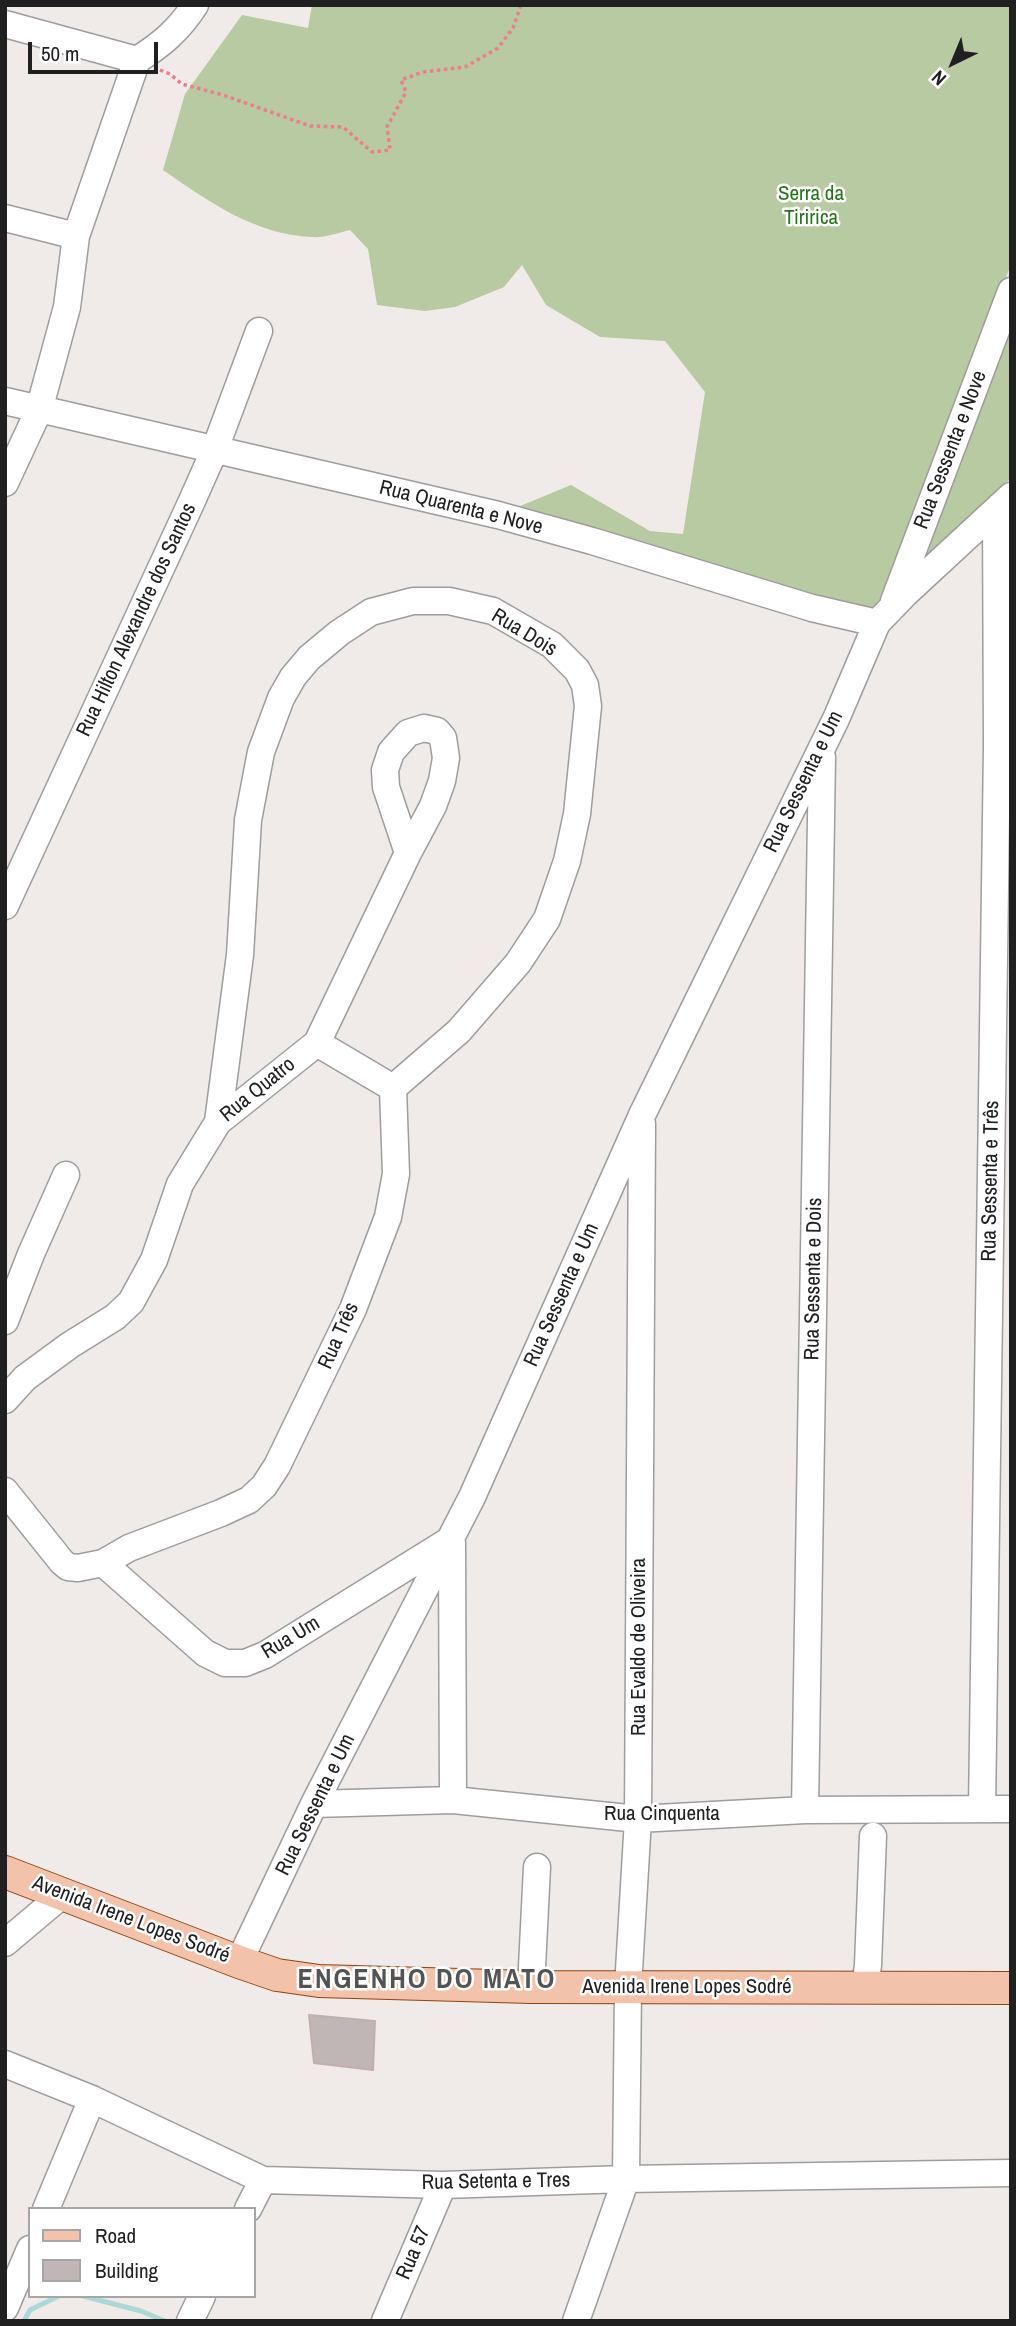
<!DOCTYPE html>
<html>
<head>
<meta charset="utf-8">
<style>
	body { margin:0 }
	#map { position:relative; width:1016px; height:2326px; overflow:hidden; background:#f0ebe8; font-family:"Archivo Narrow",sans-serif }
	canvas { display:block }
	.frame { position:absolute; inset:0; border:7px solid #202020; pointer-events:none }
	.legend { position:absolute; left:28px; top:2207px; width:228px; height:91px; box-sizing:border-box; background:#fff; border:2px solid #a6a6a6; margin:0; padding:9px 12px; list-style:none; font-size:21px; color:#202020 }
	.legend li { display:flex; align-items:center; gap:14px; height:35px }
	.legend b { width:35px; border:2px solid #a6a6a6 }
	.north { position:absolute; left:918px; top:28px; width:70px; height:70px; -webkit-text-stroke:5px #fff; paint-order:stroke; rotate:223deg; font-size:19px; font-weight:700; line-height:28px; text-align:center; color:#202020 }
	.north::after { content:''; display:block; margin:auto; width:24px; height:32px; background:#202020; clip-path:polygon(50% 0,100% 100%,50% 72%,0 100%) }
	.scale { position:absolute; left:28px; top:42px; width:130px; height:32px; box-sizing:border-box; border:4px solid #202020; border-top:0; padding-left:9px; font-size:21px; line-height:24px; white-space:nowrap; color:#202020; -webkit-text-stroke:5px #fff; paint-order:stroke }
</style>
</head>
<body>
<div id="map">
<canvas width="1016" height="2326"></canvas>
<div class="frame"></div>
<ul class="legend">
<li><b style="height:9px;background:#f3c2aa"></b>Road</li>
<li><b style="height:19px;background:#c0b6b5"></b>Building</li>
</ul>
<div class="north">N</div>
<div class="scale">50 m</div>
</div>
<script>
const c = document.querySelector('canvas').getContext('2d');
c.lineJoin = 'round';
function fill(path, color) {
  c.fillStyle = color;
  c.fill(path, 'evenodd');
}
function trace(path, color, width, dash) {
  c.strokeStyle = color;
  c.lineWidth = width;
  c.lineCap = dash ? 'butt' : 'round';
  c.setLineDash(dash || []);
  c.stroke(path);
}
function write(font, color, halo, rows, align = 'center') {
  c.font = font + ' "Archivo Narrow",sans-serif';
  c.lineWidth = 5;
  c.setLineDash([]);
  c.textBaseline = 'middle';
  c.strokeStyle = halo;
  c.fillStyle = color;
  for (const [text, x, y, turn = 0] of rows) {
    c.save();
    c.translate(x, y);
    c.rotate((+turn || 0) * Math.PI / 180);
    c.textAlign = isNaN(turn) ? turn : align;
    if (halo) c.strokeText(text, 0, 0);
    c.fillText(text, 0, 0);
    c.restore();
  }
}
const forest = new Path2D(`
	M312,5H1011V264L895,573L875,620L513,509L571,485L650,531L683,534L705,392L665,341L600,337L546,305L522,265L504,287L455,307L425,311L377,305L368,249L350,230C338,233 324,238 312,237C255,235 208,201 163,170L185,94L242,15L308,28Z
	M1011,307V478L914,575Z`);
const stream = new Path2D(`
	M83,2296L141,2311L165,2321
	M24,2321L30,2310L59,2296`);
const building = new Path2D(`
	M309,2015L375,2021L373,2070L314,2063Z`);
const path = new Path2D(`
	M160,70L170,74L182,84L223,95L310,126L343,127L372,152L390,150L387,127L406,92L401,80L423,72L465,67L498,48L513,28L521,5`);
const minor = new Path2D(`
	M5,24L137,60
	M137,60C161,45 179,30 195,5
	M5,218L76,236
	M5,401L498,515L592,541L812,608L877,623
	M5,483L39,410L67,307L76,236L137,60
	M894,601L1011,291
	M5,906L191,503L215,449L259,331
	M218,1122L240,955L248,820L261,752L281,698L293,677L309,658L339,633L371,612L413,601H449L493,611L552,645L577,670L585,685L588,706L577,814L567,861L547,919L518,963L459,1031L393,1088
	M5,1321L31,1254L66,1175
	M5,1400L25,1378L70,1345L115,1317L131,1302L154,1260L180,1184L218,1122L317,1043L408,853L433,806L442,781L446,758L443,738L437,731L424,728L408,733L391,752L385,770L386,787L408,853
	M5,1491L62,1562L68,1567L78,1568L103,1563L129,1548L221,1513L249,1500L264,1486L277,1466L353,1309L388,1217L396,1174L393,1088L317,1043
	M452,1543L453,1800
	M103,1563L205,1653L225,1663H245L265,1655L450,1540
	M314,1804L453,1800L638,1819L805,1810L1011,1809
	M982,1809L997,746L996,511
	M805,1810L822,757
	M5,1943L62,1895
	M239,1962L314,1804L472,1497L642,1115L836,719L877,623L906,593L1011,496
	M531,1987L537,1867
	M865,1988L868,1965L873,1836
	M5,2064L92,2099L263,2180L443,2185L626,2179L1011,2173
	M46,2209L92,2099
	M248,2209L263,2180
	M5,2308L30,2249
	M190,2321L202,2296
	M385,2321L443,2185
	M576,2321L626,2179L628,1987L638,1819L642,1124`);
const major = new Path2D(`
	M5,1872L239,1962L277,1975L319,1981L531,1987L1011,1988`);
const parkNames = [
	["Serra da",811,194],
	["Tiririca",811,218]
];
const streetNames = [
	["Rua Sessenta e Nove",951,450,-69],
	["Rua Quarenta e Nove",461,508,14],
	["Rua Hilton Alexandre dos Santos",137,620,-65],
	["Rua Dois",524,633,31],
	["Rua Sessenta e Um",804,782,-64],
	["Rua Quatro",258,1090,-39],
	["Rua Sessenta e Três",991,1181,-89],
	["Rua Sessenta e Dois",814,1279,-89],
	["Rua Sessenta e Um",562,1295,-66],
	["Rua Três",339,1336,-66],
	["Rua Um",291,1638,-31],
	["Rua Evaldo de Oliveira",639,1647,-90],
	["Rua Sessenta e Um",316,1805,-64],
	["Rua Cinquenta",662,1814],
	["Avenida Irene Lopes Sodré",131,1920,21],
	["Avenida Irene Lopes Sodré",687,1987],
	["Rua Setenta e Tres",496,2182,-1],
	["Rua 57",414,2253,-67]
];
const districtNames = [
	["ENGENHO DO MATO",427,1980]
];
fill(forest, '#b7caa1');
trace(stream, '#add8d8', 5);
fill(building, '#c0b6b5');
trace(building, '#c0b0ab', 2);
trace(minor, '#9d9d9d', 29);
trace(major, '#8c4610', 34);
trace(path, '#ec7d8b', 3.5, [3.5, 3.5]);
trace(minor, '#fff', 26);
trace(major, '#f3c2aa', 32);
write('21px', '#257518', '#fff', parkNames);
write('21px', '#202020', '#fff', streetNames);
c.letterSpacing = '2px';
write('bold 28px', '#535353', '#fff', districtNames);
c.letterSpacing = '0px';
</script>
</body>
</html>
